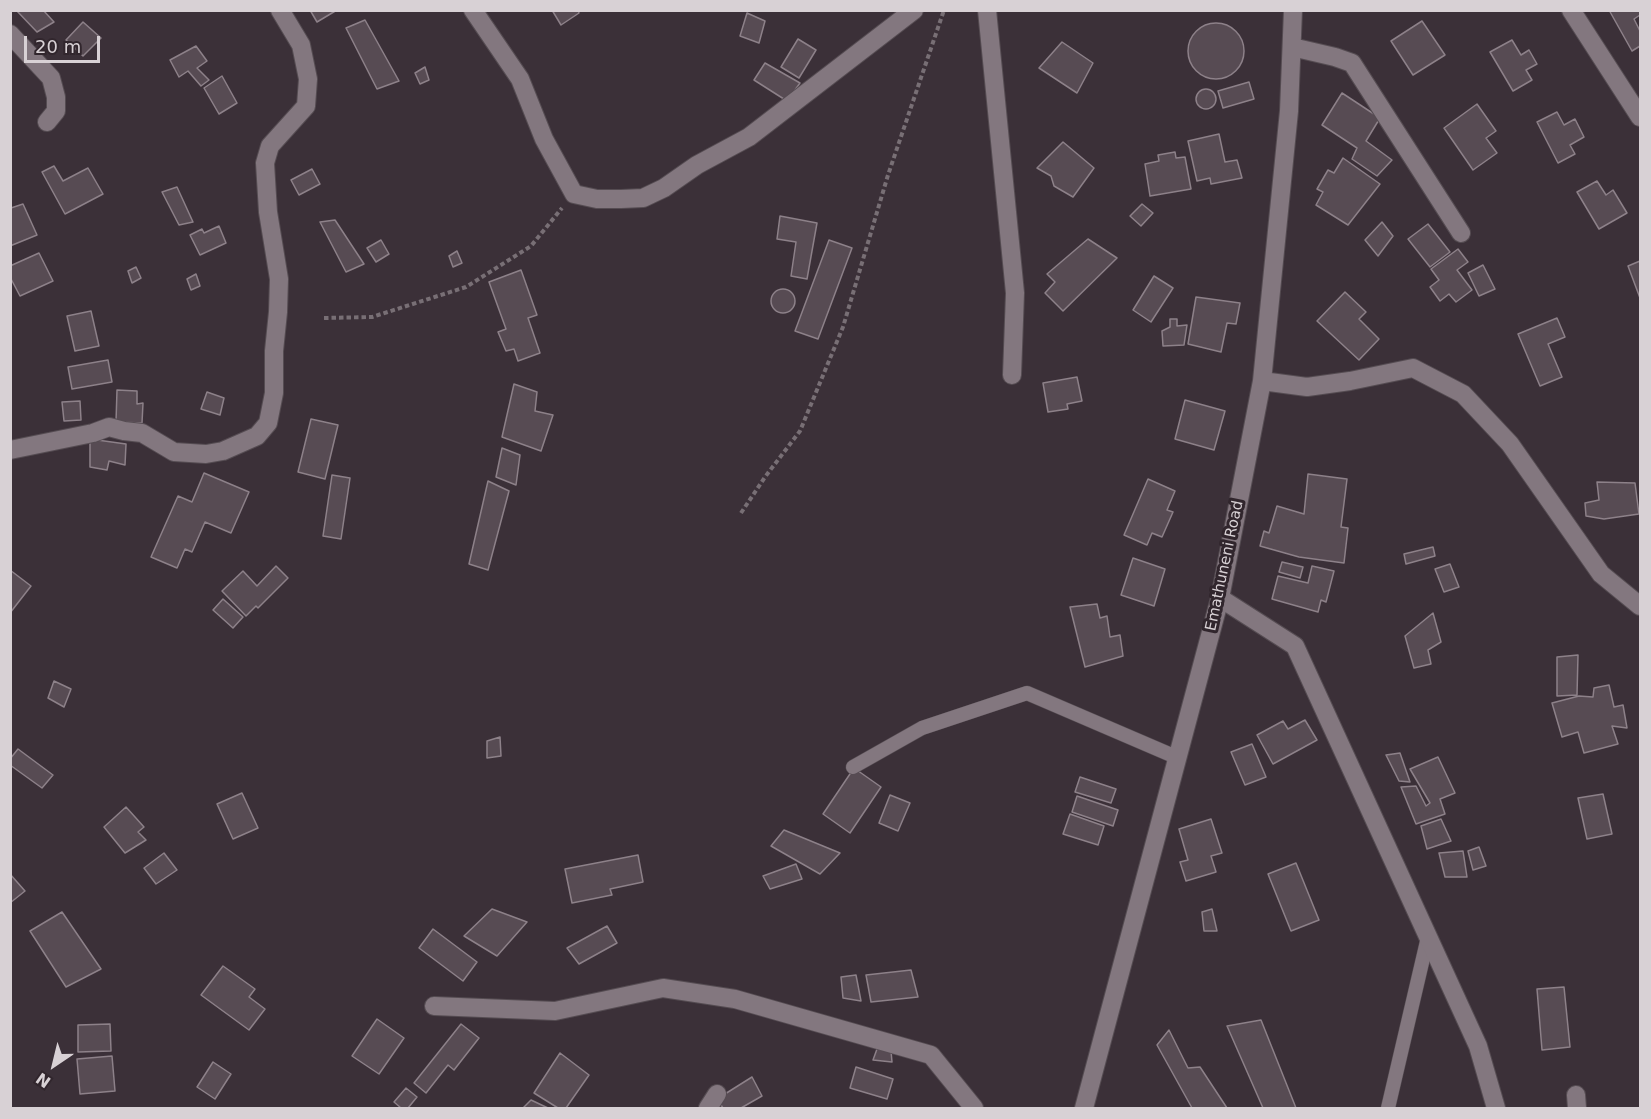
<!DOCTYPE html>
<html>
<head>
<meta charset="utf-8">
<style>
	body { margin:0 }
	#map { position:relative; width:1651px; height:1119px; overflow:hidden; background:#3b3038; font-family:"DejaVu Sans",sans-serif }
	canvas { display:block }
	.frame { position:absolute; inset:0; border:12px solid #d8d1d5; pointer-events:none }
	.north { position:absolute; left:24px; top:1035px; width:60px; height:60px; -webkit-text-stroke:4px #31262d; paint-order:stroke; rotate:215deg; font-size:16px; font-weight:700; line-height:24px; text-align:center; color:#d8d1d5 }
	.north::after { content:''; display:block; margin:auto; width:21px; height:27px; background:#d8d1d5; clip-path:polygon(50% 0,100% 100%,50% 72%,0 100%) }
	.scale { position:absolute; left:24px; top:36px; width:76px; height:27px; box-sizing:border-box; border:3px solid #d8d1d5; border-top:0; padding-left:8px; font-size:18px; line-height:21px; white-space:nowrap; color:#d8d1d5; -webkit-text-stroke:4px #31262d; paint-order:stroke }
</style>
</head>
<body>
<div id="map">
<canvas width="1651" height="1119"></canvas>
<div class="frame"></div>
<div class="north">N</div>
<div class="scale">20 m</div>
</div>
<script>
const c = document.querySelector('canvas').getContext('2d');
c.lineJoin = 'round';
function fill(path, color) {
  c.fillStyle = color;
  c.fill(path, 'evenodd');
}
function trace(path, color, width, dash) {
  c.strokeStyle = color;
  c.lineWidth = width;
  c.lineCap = dash ? 'butt' : 'round';
  c.setLineDash(dash || []);
  c.stroke(path);
}
function write(font, color, halo, rows, align = 'center') {
  c.font = font + ' "DejaVu Sans",sans-serif';
  c.lineWidth = 6;
  c.setLineDash([]);
  c.textBaseline = 'middle';
  c.strokeStyle = halo;
  c.fillStyle = color;
  for (const [text, x, y, turn = 0] of rows) {
    c.save();
    c.translate(x, y);
    c.rotate((+turn || 0) * Math.PI / 180);
    c.textAlign = isNaN(turn) ? turn : align;
    if (halo) c.strokeText(text, 0, 0);
    c.fillText(text, 0, 0);
    c.restore();
  }
}
const building = new Path2D(`
	M16,10H43L54,22L37,32Z
	M310,10H337L317,22Z
	M552,10H578L579,13L561,25Z
	M1609,10H1640V15L1634,19L1640,31V46L1632,51Z
	M747,13L765,21L759,43L740,36Z
	M365,20L399,81L377,89L346,28Z
	M1422,21L1445,55L1413,75L1391,41Z
	M83,22L101,38L83,56L66,40Z
	M1188 51a28 28 0 1 1 56 0a28 28 0 1 1-56 0Z
	M798,39L816,50L799,78L781,67Z
	M1512,40L1521,55L1529,50L1537,64L1526,70L1532,80L1513,91L1490,52Z
	M1062,42L1093,63L1077,93L1039,68Z
	M196,46L207,61L197,68L209,80L201,86L188,71L179,77L170,60Z
	M765,63L800,83L787,101L754,80Z
	M425,67L429,80L420,84L415,73Z
	M222,76L237,103L219,114L204,88Z
	M1249,82L1254,99L1223,108L1218,91Z
	M1196 99a10 10 0 1 1 20 0a10 10 0 1 1-20 0Z
	M1342,93L1380,118L1366,141L1392,160L1377,176L1352,159L1357,148L1322,125Z
	M1477,104L1496,131L1486,138L1497,153L1473,170L1444,128Z
	M1557,112L1564,125L1575,119L1584,137L1570,145L1575,154L1558,163L1537,122Z
	M1219,134L1225,162L1237,160L1242,178L1211,184L1210,178L1197,181L1188,141Z
	M1063,142L1094,168L1073,197L1054,186L1051,176L1037,168Z
	M1175,152L1176,158L1185,157L1191,189L1150,196L1145,164L1159,161L1158,155Z
	M1343,158L1380,184L1348,225L1316,205L1323,192L1317,189L1328,170L1334,173Z
	M54,166L63,181L88,168L103,194L65,214L42,172Z
	M312,169L320,184L299,195L291,180Z
	M1597,181L1606,195L1613,190L1627,213L1599,229L1577,192Z
	M177,187L193,222L179,225L162,192Z
	M23,204L37,235L10,246V206L11,208Z
	M1142,204L1153,213L1141,226L1130,216Z
	M780,216L817,223L807,279L791,276L796,242L777,239Z
	M335,220L364,264L346,272L320,222Z
	M1382,222L1393,236L1378,256L1365,240Z
	M1428,224L1450,252L1430,267L1408,239Z
	M219,226L226,243L200,255L190,235L202,229L204,233Z
	M1088,239L1117,258L1063,311L1045,293L1055,282L1047,274Z
	M381,240L389,254L376,262L367,248Z
	M829,240L852,248L818,339L795,331Z
	M1458,249L1468,262L1457,270L1472,290L1456,302L1449,294L1440,301L1430,287L1439,280L1431,269Z
	M457,251L462,263L453,267L449,256Z
	M39,253L53,281L20,296L10,277V266Z
	M1640,261V298L1628,266Z
	M1483,265L1495,289L1479,296L1468,273Z
	M136,267L141,278L132,283L128,271Z
	M521,270L537,315L528,318L540,353L518,361L514,349L506,351L498,332L506,329L489,282Z
	M196,274L200,286L191,290L187,279Z
	M1154,276L1173,288L1151,322L1133,310Z
	M771 301a12 12 0 1 1 24 0a12 12 0 1 1-24 0Z
	M1345,292L1366,312L1359,319L1379,339L1359,360L1317,321Z
	M1196,297L1240,303L1236,324L1227,323L1221,352L1188,344Z
	M91,311L99,346L75,351L67,316Z
	M1557,318L1565,337L1548,344L1562,377L1540,386L1518,334Z
	M1170,319H1177V326L1187,325L1184,345L1163,346L1162,331L1170,327Z
	M108,360L112,382L72,389L68,367Z
	M1077,377L1082,401L1067,404L1068,409L1048,412L1043,383Z
	M514,384L537,392L535,411L553,415L541,451L502,437Z
	M117,390L137,391V404L143,403L142,423L116,422Z
	M207,392L224,398L220,415L201,409Z
	M1185,400L1225,411L1214,450L1175,439Z
	M80,401L81,420L64,421L62,402Z
	M311,419L338,425L325,479L298,472Z
	M90,439L126,444L125,465L109,461L107,470L90,467Z
	M502,448L520,455L516,485L496,477Z
	M204,473L249,492L231,533L205,522L192,552L185,549L177,568L151,557L178,496L192,502Z
	M1308,474L1347,479L1341,527L1348,528L1344,563L1299,557L1260,546L1264,531L1269,533L1277,506L1304,514Z
	M332,475L350,478L341,539L323,536Z
	M1148,479L1175,491L1167,510L1173,512L1162,537L1152,533L1147,545L1124,535Z
	M488,481L509,491L488,570L469,564Z
	M1597,482L1635,483L1639,514L1604,519L1586,516L1585,503L1599,500Z
	M1433,547L1435,556L1406,564L1404,554Z
	M1133,558L1165,569L1154,606L1121,595Z
	M1282,562L1303,567L1300,578L1279,572Z
	M1450,564L1459,587L1444,592L1435,569Z
	M276,566L288,578L258,608L256,606L246,616L222,591L243,571L257,586Z
	M1312,566L1334,571L1326,602L1321,600L1318,612L1272,599L1278,576L1308,583Z
	M10,570L31,586L10,613Z
	M223,599L243,617L233,628L213,610Z
	M1097,604L1100,618L1107,616L1110,637L1120,635L1123,656L1085,667L1070,607Z
	M1433,613L1441,642L1428,650L1431,664L1414,668L1405,636Z
	M1578,655L1577,695L1557,696V657Z
	M54,681L71,689L64,707L48,698Z
	M1609,685L1614,707L1623,705L1627,728L1612,726L1618,744L1584,753L1578,732L1562,737L1552,703L1579,696L1593,697L1594,688Z
	M1305,720L1317,740L1273,764L1257,735L1283,721L1288,729Z
	M500,737L501,756L487,758V741Z
	M1252,744L1266,777L1245,785L1231,752Z
	M18,749L53,775L42,788L10,765V759Z
	M1400,753L1410,782L1399,781L1386,755Z
	M1438,757L1455,793L1440,799L1445,814L1416,824L1401,787L1416,786L1426,806L1430,803L1410,769Z
	M854,768L881,787L850,833L823,814Z
	M1080,777L1116,789L1111,803L1075,792Z
	M242,793L258,828L233,839L217,804Z
	M1603,794L1612,834L1587,839L1578,798Z
	M890,795L910,803L898,831L879,823Z
	M1077,796L1118,810L1113,826L1072,812Z
	M126,807L144,827L138,832L146,840L125,853L104,827Z
	M1070,814L1104,826L1098,845L1063,834Z
	M1211,819L1222,853L1211,856L1216,872L1186,881L1180,862L1188,860L1179,829Z
	M1441,819L1451,841L1427,849L1421,826Z
	M784,830L840,853L820,874L771,846Z
	M1479,847L1486,866L1473,870L1468,851Z
	M1463,851L1467,877H1445L1439,853Z
	M164,853L177,870L156,884L144,868Z
	M638,855L643,882L610,889L612,895L572,903L565,869Z
	M1296,863L1319,920L1291,931L1268,874Z
	M796,864L802,879L770,889L763,876Z
	M10,874L25,891L10,903Z
	M492,909L527,922L497,956L464,936Z
	M1212,909L1217,931H1204L1202,912Z
	M62,912L101,969L66,987L30,931Z
	M607,926L617,943L579,964L567,948Z
	M433,929L477,962L463,981L419,948Z
	M223,966L255,989L249,997L265,1009L249,1030L201,995Z
	M911,970L918,997L871,1002L866,975Z
	M856,975L861,1001L843,998L841,977Z
	M1564,987L1570,1047L1542,1050L1537,989Z
	M377,1019L404,1038L379,1074L352,1056Z
	M1261,1020L1296,1108H1263L1227,1026Z
	M110,1024L111,1051L78,1052V1025Z
	M461,1024L479,1038L454,1070L448,1065L426,1093L414,1083Z
	M1169,1030L1188,1068L1200,1067L1227,1108H1192L1157,1045Z
	M877,1049L891,1051L892,1062L873,1060Z
	M560,1053L589,1075L566,1108H558L534,1093Z
	M112,1056L115,1091L80,1094L77,1059Z
	M213,1062L231,1074L215,1099L197,1087Z
	M856,1067L893,1079L887,1099L850,1088Z
	M752,1077L762,1096L741,1108H723L717,1099Z
	M406,1088L417,1097L408,1108H401L394,1102Z
	M531,1100L548,1108H523Z`);
const path = new Path2D(`
	M324,318L372,317L466,287L531,246L562,208
	M741,513L765,477L800,431L843,327L888,175L944,10`);
const service = new Path2D(`
	M853,767L922,728L1027,693L1176,757
	M1388,1108L1428,937`);
const minor = new Path2D(`
	M473,10L520,79L544,139L574,194L597,199H621L643,198L664,188L697,165L749,137L914,10
	M987,10L1015,293L1012,375
	M1571,10L1640,117
	M10,34L51,78L56,97V111L47,122
	M1292,47L1335,57L1352,63L1461,233
	M1262,381L1307,387L1350,381L1413,368L1463,394L1510,444L1601,574L1640,606
	M10,450L93,433L109,427L124,431L142,433L174,452L206,454L223,451L257,436L268,423L274,393V351L278,312L279,279L268,212L265,163L270,146L306,106L308,79L301,45L280,10
	M1220,598L1295,646L1478,1046L1496,1108
	M434,1006L555,1011L663,988L735,999L931,1055L974,1108
	M1576,1095L1577,1108
	M708,1108L717,1094
	M1084,1108L1220,598L1262,381L1289,111L1293,10`);
const streetNames = [
	["Emathuneni Road",1225,566,-78]
];
fill(building, '#574b53');
trace(building, '#8d8189', 1.5);
trace(service, '#554c52', 15);
trace(minor, '#554c52', 20);
trace(path, '#786f75', 4, [4.5, 3]);
trace(service, '#83777f', 14);
trace(minor, '#83777f', 18);
write('15px', '#d8d1d5', '#31262d', streetNames);
</script>
</body>
</html>
